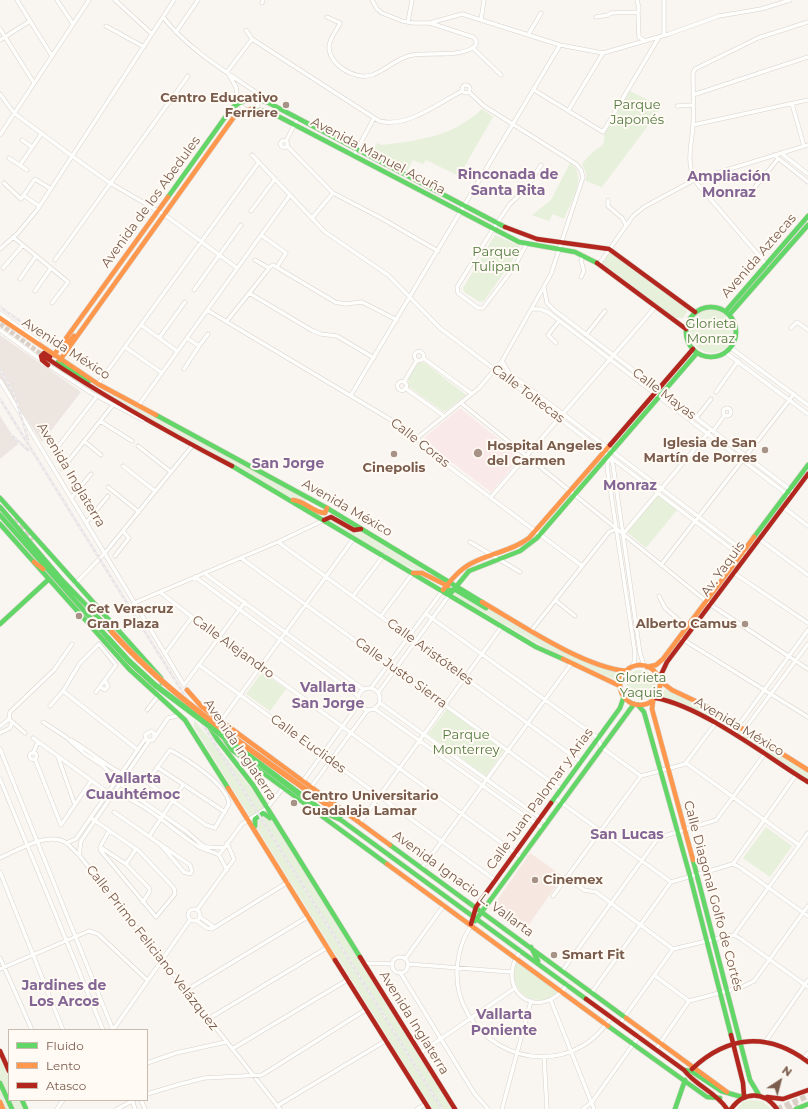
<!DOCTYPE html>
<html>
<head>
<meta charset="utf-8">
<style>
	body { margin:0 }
	#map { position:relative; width:808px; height:1109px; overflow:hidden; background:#f9f5f0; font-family:Montserrat,sans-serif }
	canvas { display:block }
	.legend { position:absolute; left:8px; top:1029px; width:140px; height:72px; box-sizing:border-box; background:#fffaf3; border:1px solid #cabbb1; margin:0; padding:5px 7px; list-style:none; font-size:12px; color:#7a5c4d }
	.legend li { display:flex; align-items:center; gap:8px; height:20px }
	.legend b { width:20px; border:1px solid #cabbb1 }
	.north { position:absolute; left:760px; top:1061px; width:40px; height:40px; -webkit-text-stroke:3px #fffaf3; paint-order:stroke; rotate:36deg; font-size:11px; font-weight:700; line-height:16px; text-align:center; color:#7a5c4d }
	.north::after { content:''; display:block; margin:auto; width:14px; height:18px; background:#7a5c4d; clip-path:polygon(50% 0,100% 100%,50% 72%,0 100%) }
</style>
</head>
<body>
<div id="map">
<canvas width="808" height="1109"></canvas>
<ul class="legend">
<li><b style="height:5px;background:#63d668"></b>Fluido</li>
<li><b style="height:5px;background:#ff974d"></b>Lento</li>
<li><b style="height:5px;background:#b3261e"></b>Atasco</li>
</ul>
<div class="north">N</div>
</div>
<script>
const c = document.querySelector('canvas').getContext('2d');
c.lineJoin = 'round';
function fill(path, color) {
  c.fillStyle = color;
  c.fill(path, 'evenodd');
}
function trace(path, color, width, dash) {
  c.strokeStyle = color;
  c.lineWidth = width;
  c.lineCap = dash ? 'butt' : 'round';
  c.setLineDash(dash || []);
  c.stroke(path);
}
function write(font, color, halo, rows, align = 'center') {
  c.font = font + ' Montserrat,sans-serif';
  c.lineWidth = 4;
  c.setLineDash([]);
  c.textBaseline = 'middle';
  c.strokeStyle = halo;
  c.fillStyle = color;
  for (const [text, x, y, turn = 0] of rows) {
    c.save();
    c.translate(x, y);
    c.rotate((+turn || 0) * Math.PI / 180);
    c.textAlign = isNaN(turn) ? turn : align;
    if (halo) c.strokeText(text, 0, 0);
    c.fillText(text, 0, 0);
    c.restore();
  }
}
const commercial = new Path2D(`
	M530,853L563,876L523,933L490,910Z`);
const industrial = new Path2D(`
	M0,335L81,392L42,442L0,379Z
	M0,416L18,444L0,459Z`);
const medical = new Path2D(`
	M460,408L521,457L491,492L450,461L424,438Z`);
const green = new Path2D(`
	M630,91L662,107L602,187L586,181V173L582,164C585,160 588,157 591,154C597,147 606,148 604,135Z
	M482,109L493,117L459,176L426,160L423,164L413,160L407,171L372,152L377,143L382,145C421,140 452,137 482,109Z
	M570,163C589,175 570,203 564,219L553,214L549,221L532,215L551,200Z
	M495,235L520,246L512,261L484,301L480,302L464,292L463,288Z
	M610,251L685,307L687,312L683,318H675L602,263Z
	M690 331a22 22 0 1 1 44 0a22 22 0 1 1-44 0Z
	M420,362L425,363L466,395L444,412L409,387C405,380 414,367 420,362Z
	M104,391L309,499L304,502L288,497L152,423L103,394Z
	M658,494L677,510L646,548L627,532Z
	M330,518L360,531L441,581L395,561L328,520Z
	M456,591L512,622L619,673L616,680L556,654L453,595Z
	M626 685a15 15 0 1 1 30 0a15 15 0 1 1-30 0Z
	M262,672L286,689L270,711L246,694Z
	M664,689L701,705L808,772V781L672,700L661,696Z
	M447,709L504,750L486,776L428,734Z
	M194,720L251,787L452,1109H432L194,727Z
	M766,827L792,846L770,877L743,858Z
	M517,961L558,992C536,1013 504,989 517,961Z
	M0,1057L9,1078V1100H19L23,1109H0Z
	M749,1100L762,1101L771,1109H737L743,1102Z`);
const secondaryTunnel = new Path2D(`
	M0,324L44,356`);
const primaryTunnel = new Path2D(`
	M14,519L33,540
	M777,1109L808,1096
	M787,1109L798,1104`);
const street = new Path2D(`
	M17,0L52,56
	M57,0L73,24
	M115,0L152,34
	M372,0L377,9L382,13L402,21L413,23H430L462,14L560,45L603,53L669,34L719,16L761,9L790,0
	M637,0L639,8L638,12L639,37L645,41
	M664,0V35
	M262,3L263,0
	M163,17C189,50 225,71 260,95L257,108
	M327,17L340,23C337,30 330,38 329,46C328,64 355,81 372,75C387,70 397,57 413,55C430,52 464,58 476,45V40L473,37L430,23
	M596,17L608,15L611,13L638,12
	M481,20L484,0
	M408,22L412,0
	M106,26L144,47
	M0,29L34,83
	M246,30L252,39L379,121C408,128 437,104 462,91
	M176,32L198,0
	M528,35L541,13
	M0,40L30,21
	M473,48L501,75
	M227,72L252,39
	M229,75L236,87L238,103L246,110
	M462 89a4 4 0 1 1 8 0a4 4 0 1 1-8 0Z
	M534,90L603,132L659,37
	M0,94L14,113L72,156L110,183L165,215L237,268
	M693,95L808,57
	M792,104L804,146
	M677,106L693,105
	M568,111L603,53
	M693,125L808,100
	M0,135L89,0
	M22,140L32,147
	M280.5 144a3.5 3.5 0 1 1 7 0a3.5 3.5 0 1 1-7 0Z
	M286,141L298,118
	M287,146L333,193L381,218L438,251
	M781,153L808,174
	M252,155L325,232L388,275L440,328L741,556
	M354,155L374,118
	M774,155L808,182
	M9,158L27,170
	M20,165L42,133
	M4,183L21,199L35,179L51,189
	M755,187L778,159
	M23,195L39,206
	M608,200V206L622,218L626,225
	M251,211L275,179
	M312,218L333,193
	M261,235L286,253L277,267
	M13,237L68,282L52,303
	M526,245L515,266L483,308H478L458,293L457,287L493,229L510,204L526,189L541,165
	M0,249L18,233L37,210L174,0
	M55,260L188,76
	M255,260L269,268
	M599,264L633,216L644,207L694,180L808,145
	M767,265L694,180C686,157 692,146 693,124C694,107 693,90 693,73L695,69L758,38L808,22
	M3,268L23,245
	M581,277L584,271L581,261L583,255
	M20,279L36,256
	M544,288L547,303L554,310L792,491
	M194,290L241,225
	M35,291L51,268
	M249,293L313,331L321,334L337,336L374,358
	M532,309H540L548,312L788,495
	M207,310L408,430L439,459L582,566
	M0,313L38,341
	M227,321L270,267L273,265L335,302L345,304L362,302L397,320
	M141,325L177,351
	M791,328L797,322L808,330
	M0,330L48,365L91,393L143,420
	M586,335L605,311
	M159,338L185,302
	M556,343L548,335L559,321
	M199,346L208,334
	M125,347L162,373
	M731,348L808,405
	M414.5 356a4.5 4.5 0 1 1 9 0a4.5 4.5 0 1 1-9 0Z
	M726,353L808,414
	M423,358L472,394
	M502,361L509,373L745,552
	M184,369L199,346L187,338
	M0,380L184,685L245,602
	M397.5 386a4.5 4.5 0 1 1 9 0a4.5 4.5 0 1 1-9 0Z
	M404,382L417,360
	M98,384L259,162
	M405,388L444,416
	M716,392L738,361
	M351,395L560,45
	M461,403L711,605L808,669
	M138,406L290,195
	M723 412a4 4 0 1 1 8 0a4 4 0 1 1-8 0Z
	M696,418L711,399
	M100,421L132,441
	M713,431L724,416
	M417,438L479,388L502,361L551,274L583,177L581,170L576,164L484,106L469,92
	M84,441L101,455
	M138,446L171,472
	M53,453L97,396
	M609,455L607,467L635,653L634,663L631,668
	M610,456L613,465L640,653L644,666
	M123,466L155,491
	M62,469L113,405
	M108,487L139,512
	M72,497L91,474
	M491,497L656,306
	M783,507L808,526
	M86,523L108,496
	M623,534L709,432
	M759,539L808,575
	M278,542L581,762
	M470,542L520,572
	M115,556L129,538L123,531
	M241,558L561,789
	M661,565L794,394
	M204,573L363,689
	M734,573L808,623
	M195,577L358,696
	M75,584L104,554L193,445
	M160,592L192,617L521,857
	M353,596L384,555
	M659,596L665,608L687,627
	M555,600L575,616
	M134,603L278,542L324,520
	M426,614L598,738L601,747L641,776
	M381,616L413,573
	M531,631L609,532L616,529
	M682,639L808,717
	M166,652L192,617
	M199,665L495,880
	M100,687L105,690L108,686L105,681
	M358 699a11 11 0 1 1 22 0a11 11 0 1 1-22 0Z
	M371,688L443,590
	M63,691L138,750
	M378,693L450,594
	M380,703L546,822
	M50,706L63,691L80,663L99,644L116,665L96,692
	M375,709L542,828
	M147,710L158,696
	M221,721L354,538
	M43,722L66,737
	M0,726L9,719
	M738,726L808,630
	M744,730L808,644
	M0,733L10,728L12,723
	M25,733L9,719L10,712L54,670L72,644
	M66,737L85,754L102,765L129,792L186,831L202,845L207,847L223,848
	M33,738L110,794
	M154,738V733L151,731L145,735L147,740H153L168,718L180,715
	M71,740C89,750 104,765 123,774
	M0,749L113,1030
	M170,750C187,759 228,785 229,804L215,828L206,825L147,782Z
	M29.5 756a3.5 3.5 0 1 1 7 0a3.5 3.5 0 1 1-7 0Z
	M33,753L38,742
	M58,757L75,805
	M35,759L61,825L91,781
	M686,763L799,845
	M157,767L225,812
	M0,779L103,1030
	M303,781L358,705
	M311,787L367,711
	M113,792C146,803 170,828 199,847C206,851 213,851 219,855
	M555,798L671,882
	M114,812L190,865L192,871L190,874L184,872L159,843
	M91,818L139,851L174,888L175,894L156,917L101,851L100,847L109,831
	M360,823L502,626
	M150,835L183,785
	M66,843L76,839L145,739
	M100,847L126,864L149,888L150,891L143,902
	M79,855L81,841L149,741
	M219,855L242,824L267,808L284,787
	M219,855L227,870
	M0,858C18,850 46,832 65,842C70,845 74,851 79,855L280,1109
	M126,864L136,849
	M733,864L741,868L808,916
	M422,868L571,664
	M0,872L63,1030
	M566,877L584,890L596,892L673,949
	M553,896L641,776L685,764L715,724
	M188 915a6 6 0 1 1 12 0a6 6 0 1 1-12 0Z
	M197,910L234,859L227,843
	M200,917L214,927
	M197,921L207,928L212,929L288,882
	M472,925C462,938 458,954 457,971C455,1035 528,1079 584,1045C596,1038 604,1027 612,1017
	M734,935L808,833
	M521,950C492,990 539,1025 568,984
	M392 965a8 8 0 1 1 16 0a8 8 0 1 1-16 0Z
	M0,958L32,1030
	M405,959L444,905
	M364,963L393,964
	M408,964L511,972
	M0,969L89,931L98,934L147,980
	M563,970L658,838L716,820L764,755
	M400,972L474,1093L488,1109
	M654,975L689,1001
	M185,991L309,916
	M592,992L671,882L733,864L796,775
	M551,1001L594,1109
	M208,1019L328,947
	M620,1023L673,949L728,936L734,935L741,939L808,987
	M113,1030L190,920
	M766,1041L808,980
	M232,1049L349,979
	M656,1049L689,1001L742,987L754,981L808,906
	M420,1053L515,988
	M544,1056L547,1109
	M804,1058L808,1053
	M147,1063L176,1053L226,1042
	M147,1094L177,1085L204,1078L262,1075L367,1009
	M132,1100L135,1109
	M141,1100L145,1109
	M277,1106L387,1040
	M57,1109L63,1100
	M117,1109L134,1100
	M417,1109L426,1104
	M502,1109L531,1001
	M583,1109L592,1102L639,1036`);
const fast = new Path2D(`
	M260,95L269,101
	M252,109L270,112L519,242L575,252L597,263
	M168,197L231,109C242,99 253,98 267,102L505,227
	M686 332a25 25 0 1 1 50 0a25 25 0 1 1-50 0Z
	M726,311L808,216
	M730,314L808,225
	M58,362L89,381
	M156,415L327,508L482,602
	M232,466L536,647L563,659
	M0,498L161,678L162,683
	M0,507L62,580L112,632
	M0,515L108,638
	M0,524L129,669L185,720L228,788
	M754,537L808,465
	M443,590H456L486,608
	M450,594L469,571L520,551L537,538L697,353
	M0,624L49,579
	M638,705L644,712L690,876L731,1035
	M200,712L217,739L253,785L360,957
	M220,724L221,734L232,750L387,864
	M551,803L620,708L624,696
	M330,807L340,818
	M325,813L341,820L586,999
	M255,826V819L263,813L270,818
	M390,845L626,1018
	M693,860L750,1080L759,1095
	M475,921L634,704
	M531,947L538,961
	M608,1026L707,1097L720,1098
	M684,1070L691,1071L721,1091L742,1097
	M0,1083L12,1109
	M22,1100L26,1109
	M675,1109L685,1080
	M796,1109L808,1104`);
const slow = new Path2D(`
	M0,318L98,384L156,415
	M67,344L74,336
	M54,355L168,197
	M60,360L234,117L242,112L252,109
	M293,500C305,501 314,513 325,513L327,508
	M34,562L43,569
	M413,573H422L448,586
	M443,590C451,580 460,569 472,563C491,553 512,551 529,538L610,445
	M482,602C520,624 583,667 626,671
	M563,659L620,686
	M620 685a20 20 0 1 1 40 0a20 20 0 1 1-40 0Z
	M647,667L656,665L663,659L754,537
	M660,681L672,690L706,706L808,770
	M187,690L202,707L390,845
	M653,701L652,709L693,860
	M228,788L335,960
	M387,864L608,1026
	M626,1018L727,1092
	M0,1102L3,1109`);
const jam = new Path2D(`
	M505,227L537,239L609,249L695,312
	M597,263L686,329
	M45,357C106,398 167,432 232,466
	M48,365L42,360L41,356L44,353L50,357
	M610,445L693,349
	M324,520L331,517L354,530L361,529
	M659,679L667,662L808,474
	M656,698C703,707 766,756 808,782
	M471,924L476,907L551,803
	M360,957L455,1109
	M335,960L429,1109
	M586,999L684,1070C696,1086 716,1092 727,1109
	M731,1035L743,1083L744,1096
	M0,1051L9,1071
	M692,1069C728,1035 768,1032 808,1062
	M767,1097L783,1099L808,1090
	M731,1109C744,1091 764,1091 777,1109`);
const rail = new Path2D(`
	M0,307L34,331
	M1,371L14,393L28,439
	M0,399L442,1109
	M10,434L28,450`);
const fastBridge = new Path2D(`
	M108,638L129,661L155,685L325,813`);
const slowBridge = new Path2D(`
	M112,632C174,701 255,752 330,807`);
const markers = [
	[286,105,4,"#a69286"],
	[765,450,4,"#a69286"],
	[478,453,5,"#a69286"],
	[394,454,4,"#a69286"],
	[79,616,4,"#a69286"],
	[745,624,4,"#a69286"],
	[294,803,4,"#a69286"],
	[535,880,4,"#a69286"],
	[554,955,4,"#a69286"]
];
const poiNames = [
	["Centro Educativo",278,98,"right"],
	["Ferriere",278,113,"right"],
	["Iglesia de San",757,443,"right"],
	["Martín de Porres",757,458,"right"],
	["Hospital Angeles",487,446],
	["del Carmen",487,461],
	["Cinepolis",394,468,"center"],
	["Cet Veracruz",87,609],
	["Gran Plaza",87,624],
	["Alberto Camus",737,624,"right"],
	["Centro Universitario",302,796],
	["Guadalaja Lamar",302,811],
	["Cinemex",543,880],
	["Smart Fit",562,955]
];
const parkNames = [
	["Parque",637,105],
	["Japonés",637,120],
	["Parque",496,252],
	["Tulipan",496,267],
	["Glorieta",711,324],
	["Monraz",711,339],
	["Glorieta",641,678],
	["Yaquis",641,693],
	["Parque",466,735],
	["Monterrey",466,750]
];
const streetNames = [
	["Avenida Manuel Acuña",378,156,28],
	["Avenida de los Abedules",151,202,-54],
	["Avenida Aztecas",759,256,-49],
	["Avenida México",66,349,33],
	["Calle Toltecas",528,394,37],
	["Calle Mayas",664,394,37],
	["Calle Coras",420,443,38],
	["Avenida Inglaterra",71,475,59],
	["Avenida México",347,508,30],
	["Av. Yaquis",723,569,-54],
	["Calle Alejandro",233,647,36],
	["Calle Aristóteles",430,652,36],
	["Calle Justo Sierra",401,673,36],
	["Avenida México",739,727,31],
	["Calle Euclides",308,744,36],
	["Avenida Inglaterra",240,750,56],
	["Calle Juan Palomar y Arias",540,799,-54],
	["Avenida Ignacio L. Vallarta",463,884,36],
	["Calle Diagonal Golfo de Cortés",713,896,75],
	["Calle Primo Feliciano Velázquez",152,948,52],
	["Avenida Inglaterra",414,1023,58]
];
const neighbourhoodNames = [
	["Rinconada de",508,175],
	["Santa Rita",508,191],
	["Ampliación",729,177],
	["Monraz",729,193],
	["San Jorge",288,464],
	["Monraz",630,486],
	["Vallarta",328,688],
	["San Jorge",328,704],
	["Vallarta",133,779],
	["Cuauhtémoc",133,795],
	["San Lucas",627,835],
	["Jardines de",64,986],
	["Los Arcos",64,1002],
	["Vallarta",504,1015],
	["Poniente",504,1031]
];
fill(commercial, '#f6e8e1');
fill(industrial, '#ede5e0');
fill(medical, '#fae9e9');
fill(green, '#e7f0db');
trace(secondaryTunnel, '#d9cfc7', 4.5, [4.5, 2]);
trace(primaryTunnel, '#d9cfc7', 5.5, [5.5, 3]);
trace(street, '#d7d1cb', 4.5);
trace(fast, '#d9d2cb', 5.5);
trace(slow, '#d9d2cb', 5.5);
trace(jam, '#d9d2cb', 5.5);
trace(street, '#fefefd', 3.5);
trace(fast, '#63d668', 4.5);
trace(slow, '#ff974d', 4.5);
trace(jam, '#b3261e', 4.5);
trace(rail, '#e6e3e7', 2.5);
trace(rail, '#fffaf3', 1, [3]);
trace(fastBridge, '#dad1cc', 6, []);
trace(slowBridge, '#dad1cc', 6, []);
trace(fastBridge, '#63d668', 5.5);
trace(slowBridge, '#ff974d', 5.5);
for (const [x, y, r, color] of markers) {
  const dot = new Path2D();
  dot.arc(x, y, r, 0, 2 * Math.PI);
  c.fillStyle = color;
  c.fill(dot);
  trace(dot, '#fffaf3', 1.5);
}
write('bold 13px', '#7a5c4d', '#fffaf3', poiNames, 'left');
write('13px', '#537a41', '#fffaf3', parkNames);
write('13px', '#7a5c4d', '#fffaf3', streetNames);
write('bold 14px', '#846695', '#fffaf3', neighbourhoodNames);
</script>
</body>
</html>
